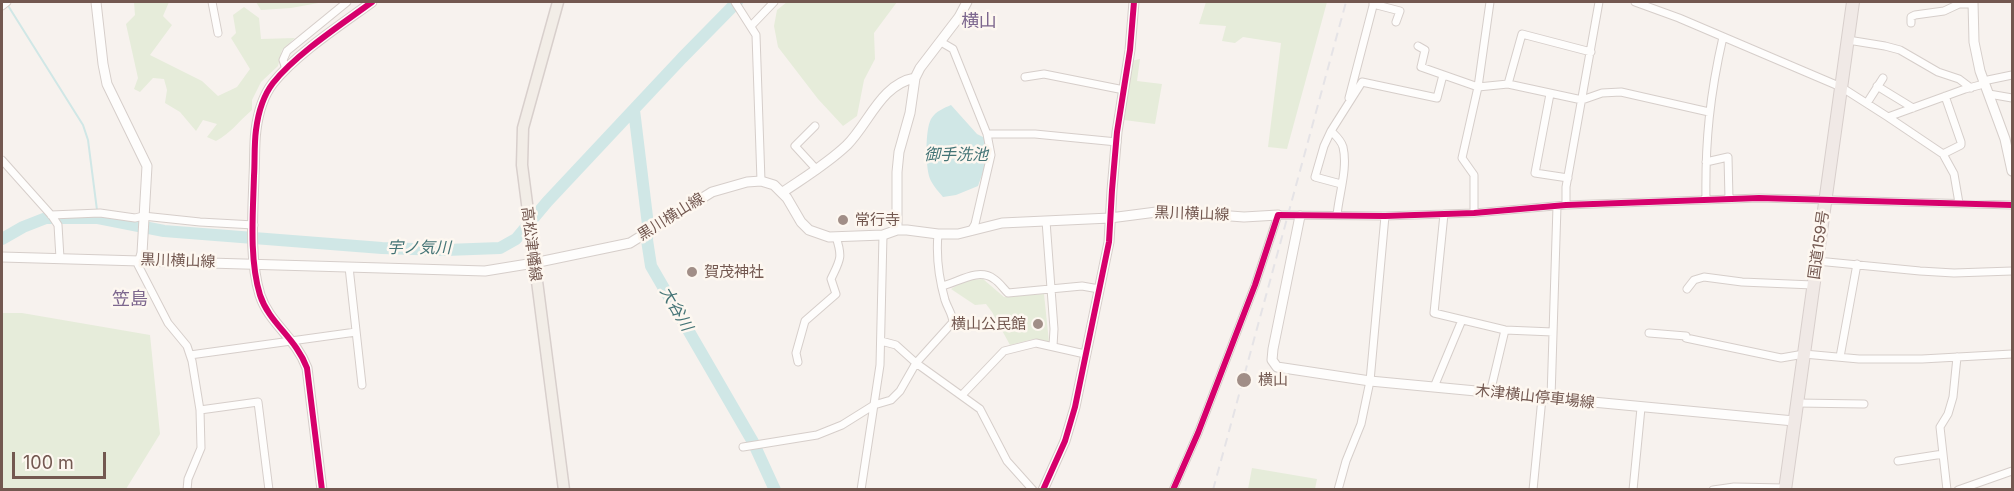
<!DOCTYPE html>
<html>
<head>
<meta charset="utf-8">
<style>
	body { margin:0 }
	#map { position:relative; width:2014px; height:491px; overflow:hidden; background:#f7f2ee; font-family:Inter,sans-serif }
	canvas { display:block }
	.frame { position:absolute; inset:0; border:3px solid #735850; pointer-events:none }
	.scale { position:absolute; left:12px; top:452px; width:94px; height:27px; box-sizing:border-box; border:3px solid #735850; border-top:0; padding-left:8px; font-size:18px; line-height:21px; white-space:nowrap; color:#735850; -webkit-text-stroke:4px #fdf7f0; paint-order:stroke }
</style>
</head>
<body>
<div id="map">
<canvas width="2014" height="491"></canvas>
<div class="frame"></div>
<div class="scale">100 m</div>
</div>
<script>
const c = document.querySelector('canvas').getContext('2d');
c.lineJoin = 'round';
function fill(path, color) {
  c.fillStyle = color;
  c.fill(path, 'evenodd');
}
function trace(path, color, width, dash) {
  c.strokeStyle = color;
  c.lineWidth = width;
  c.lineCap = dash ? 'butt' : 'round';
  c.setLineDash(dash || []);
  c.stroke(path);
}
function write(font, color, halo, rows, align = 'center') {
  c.font = font + ' Inter,"Noto Sans JP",sans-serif';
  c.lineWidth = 5;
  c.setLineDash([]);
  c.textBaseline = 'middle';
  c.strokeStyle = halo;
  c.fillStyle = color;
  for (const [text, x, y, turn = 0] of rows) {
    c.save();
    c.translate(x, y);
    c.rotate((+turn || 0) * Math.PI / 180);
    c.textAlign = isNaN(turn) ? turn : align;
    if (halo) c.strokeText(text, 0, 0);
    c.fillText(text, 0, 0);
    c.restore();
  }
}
const green = new Path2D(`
	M134,2H169L163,16L172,25L150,55L202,81L218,96L237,87L250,69L231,38L236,33L233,15L244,7L259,18L261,39L295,38L282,50L278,66L261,82L252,100V110C240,120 230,134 216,141L207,137L217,124L203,120L196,131L180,112L165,103L167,90L164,79L153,78L140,92L134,89L138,78L126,24L135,15Z
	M256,2H324L291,8L261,10Z
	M787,2H897L874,33L875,59L864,80L857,116L843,126L818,99L778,47L774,26L777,10Z
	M1206,2H1327L1287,149L1268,147L1281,43L1243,37L1235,43L1222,41L1226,26L1199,24Z
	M1140,59L1137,81L1162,84L1155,124L1124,120L1131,61Z
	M983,279L1004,297L1044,294L1049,342L1034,339L1010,345L992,312L986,304L975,305L951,289L966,280Z
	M2,313H22L150,335L160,434L126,489H2Z
	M1252,468L1317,479L1315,489H1248Z`);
const water = new Path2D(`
	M951,105L977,134L985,138L987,161L978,186L956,195L943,197C939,192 934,187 931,181C925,170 925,130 931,119C936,111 944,108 951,105Z`);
const stream = new Path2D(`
	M7,4L83,125L88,140L98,218`);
const river = new Path2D(`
	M634,110L648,225L647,240L651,266L753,442L775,490
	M2,239L23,227L46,218H98L164,231L382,248L446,250L500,248L516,239L547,202L682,58L737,2`);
const street = new Path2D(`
	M212,2L218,33
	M735,2L756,35L761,181
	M1635,2L1679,18L1841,87L1888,117L1965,89L1980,85L1988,80L2012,75
	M1373,4L1400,11L1396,22
	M2,6L7,2
	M1911,23V17L1915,15L1944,11L1959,4H1973
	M751,26L774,2
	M1848,40L1885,46L1900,50L1938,72L1959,79L1971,88
	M941,42L953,49L987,134L991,155L975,224L971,231
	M1418,46L1425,50L1421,67L1478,87L1490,2
	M286,69L283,60L287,51L347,2
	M1025,77L1044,74L1124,90
	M1508,84L1522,34L1591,52
	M1877,86L1913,108
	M1550,94L1535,173L1568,178
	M1989,94L2012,98
	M1349,98L1374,2
	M1867,103L1883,78
	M1888,117L1943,154L1954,174L1959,203
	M815,126L795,146L817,170
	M1331,131L1324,146L1315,177L1341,184
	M987,134H1035L1117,142
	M1943,154L1961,145V142L1945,96
	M2,160L52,216L58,225L60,258
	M1706,162L1728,157L1729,199
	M1706,200C1705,141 1710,94 1723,37
	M1566,205V187L1599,2
	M1474,213V175L1462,158L1478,87L1508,84L1582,100L1602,93L1621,92L1709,112
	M1444,214L1434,313L1505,330L1553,332
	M51,215L100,213L135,218L143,216L200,222L254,225
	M1337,215C1339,194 1348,168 1343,147C1341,140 1336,136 1331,131L1362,82L1437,98L1443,75
	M1046,221L1054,329L1053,346
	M140,260L138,265L168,323L187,346L192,361L200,410L201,448L188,479L187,490
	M1817,261L1920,271L1954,273L2012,271
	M349,267L362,385
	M942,286C957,283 978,267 994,279C999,282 1003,288 1008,293L1082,286L1099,289
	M1687,289L1694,280L1704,277L1742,282L1813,285
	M1649,333L1686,336V338L1781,358L1804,354L1859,359H1922L2012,354
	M881,341L896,345L916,363L953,322C952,313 948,309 945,300C939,279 936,256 938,234
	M190,355L356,332
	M1840,357L1857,264
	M798,362L796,353L805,321L836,294L831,279C840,260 843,258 836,237
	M1434,387L1462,320
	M1490,393L1505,330
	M962,395L1004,351L1036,343L1085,354
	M1551,398L1557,206
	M1797,403L1864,404
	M200,410L258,402L269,490
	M743,447L817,435L842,425L874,405L891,400L900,391L916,363L980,409L1007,461L1033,490
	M1898,461L1943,454
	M861,490L880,365L883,235
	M1173,490L1198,433L1255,285L1278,215L1385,216L1474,213L1566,205L1759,198L2012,205
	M1338,490L1346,461L1361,424L1370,381L1385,216
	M1533,490L1542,398
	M1633,490L1641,408
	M1713,490L1734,487L1785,488
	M1947,490L1940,427L1948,414L1953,397L1957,357
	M1958,490L2012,471`);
const secondary = new Path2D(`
	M96,2L103,64L107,84L147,166L142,253L140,260
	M1973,2L1974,42L1980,71L2005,139L2012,171
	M783,192C805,177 827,164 847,145C869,123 881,84 915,78
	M1300,216L1273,349L1272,360L1277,367L1370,381L1794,421
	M897,230V172L899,152L910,113L915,78L920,68L959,17L967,2
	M2,257L485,271L534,263L630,243L712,192L747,182L761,181L774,185L787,198L801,222L809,230L829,237L883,235L897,230H907L938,234H958L1002,223L1110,218L1164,211L1244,217L1278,215
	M322,490L307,368C296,338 269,323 260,295C249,259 253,213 254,176C255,161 254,145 256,130C258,114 263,96 273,83C296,54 342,24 372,2
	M1043,490L1065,441L1075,407L1109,242L1112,190L1117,132L1130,50L1134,2`);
const primary = new Path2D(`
	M558,2L523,128L522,165L564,490`);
const highway = new Path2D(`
	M1785,490L1853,2`);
const rail = new Path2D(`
	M1213,490L1346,2`);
const cycleway = new Path2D(`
	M322,490L307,368C296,338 269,323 260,295C249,259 253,213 254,176C255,161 254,145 256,130C258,114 263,96 273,83C296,54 342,24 372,2
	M1043,490L1065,441L1075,407L1109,242L1112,190L1117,132L1130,50L1134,2
	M1173,490L1198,433L1255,285L1278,215L1385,216L1474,213L1566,205L1759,198L2012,205`);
const markers = [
	[843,220,6,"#a18e87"],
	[692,272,6,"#a18e87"],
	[1038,324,6,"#a18e87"],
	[1244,380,8,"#a18e87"]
];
const streetNames = [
	["黒川横山線",1192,214,2],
	["黒川横山線",671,217,-32],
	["高松津幡線",531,244,83],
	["国道159号",1819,245,-82],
	["黒川横山線",178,261,2],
	["木津横山停車場線",1535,397,6]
];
const poiNames = [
	["常行寺",855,220],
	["賀茂神社",704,272],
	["横山公民館",1026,324,"right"],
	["横山",1258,380]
];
const waterNames = [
	["御手洗池",956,155],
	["宇ノ気川",419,248],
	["大谷川",676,309,60]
];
const quarterNames = [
	["横山",979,22],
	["笠島",130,300]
];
fill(green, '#e6ecda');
fill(water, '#d0e7e6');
trace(stream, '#d0e7e6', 2);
trace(river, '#d0e7e6', 12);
trace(street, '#d6ceca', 9);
trace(secondary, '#d6ceca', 11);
trace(primary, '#d8cfcc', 13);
trace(highway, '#d8cfcc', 14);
trace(street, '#fefdfc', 7);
trace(secondary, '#fefdfc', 9);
trace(primary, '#f2ede7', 10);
trace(highway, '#f0e9e6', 12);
trace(rail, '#e5e3e6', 2, [9, 6]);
trace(cycleway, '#d6006c', 6);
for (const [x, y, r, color] of markers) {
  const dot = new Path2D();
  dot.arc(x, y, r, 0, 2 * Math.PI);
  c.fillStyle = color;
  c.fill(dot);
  trace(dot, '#fdf7f0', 2);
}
write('15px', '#735850', '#fdf7f0', streetNames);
write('15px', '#735850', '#fdf7f0', poiNames, 'left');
write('italic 16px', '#447476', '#fdf7f0', waterNames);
write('18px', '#7d678e', '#fdf7f0', quarterNames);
</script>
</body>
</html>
